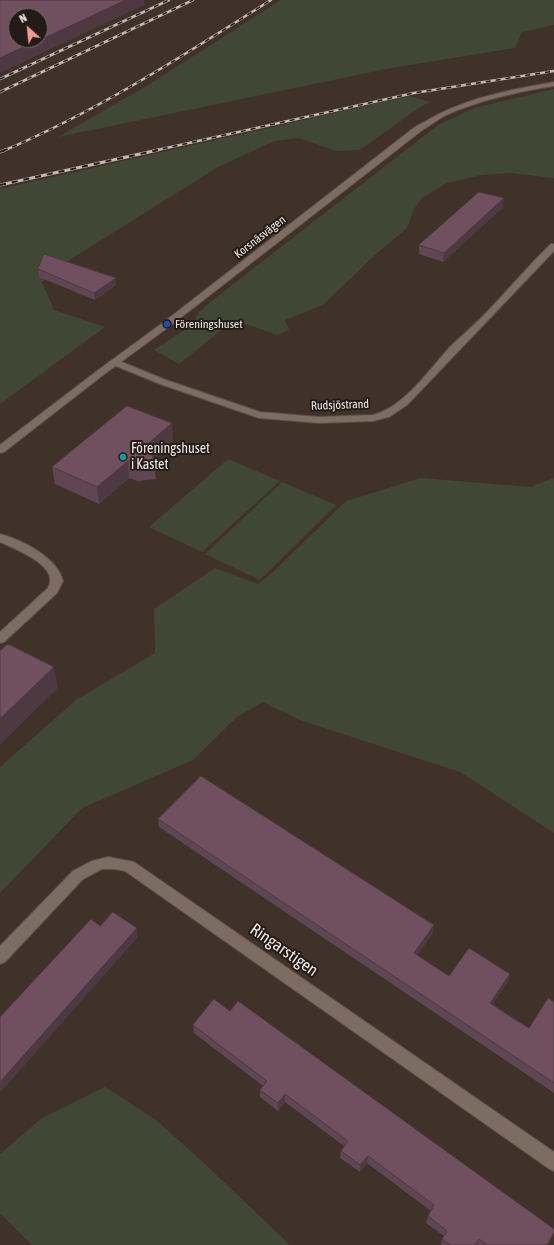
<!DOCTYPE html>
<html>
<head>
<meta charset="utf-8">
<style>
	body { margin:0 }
	#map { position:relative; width:554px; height:1245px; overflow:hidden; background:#403229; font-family:"Asap Condensed",sans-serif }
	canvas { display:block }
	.north { position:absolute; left:8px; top:8px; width:40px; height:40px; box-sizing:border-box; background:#221b17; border:1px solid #756d68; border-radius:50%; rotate:333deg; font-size:11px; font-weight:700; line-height:16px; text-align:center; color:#f1e7e1 }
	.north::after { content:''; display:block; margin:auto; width:14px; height:18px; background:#f59b96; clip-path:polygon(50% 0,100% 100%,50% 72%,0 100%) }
</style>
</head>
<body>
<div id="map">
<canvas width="554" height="1245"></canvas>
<div class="north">N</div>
</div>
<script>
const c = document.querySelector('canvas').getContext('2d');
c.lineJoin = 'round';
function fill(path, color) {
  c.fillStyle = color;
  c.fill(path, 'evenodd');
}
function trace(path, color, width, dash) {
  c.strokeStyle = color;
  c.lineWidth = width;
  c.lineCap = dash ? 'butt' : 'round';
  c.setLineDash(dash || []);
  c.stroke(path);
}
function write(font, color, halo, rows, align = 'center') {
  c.font = font + ' "Asap Condensed",sans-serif';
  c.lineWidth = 4;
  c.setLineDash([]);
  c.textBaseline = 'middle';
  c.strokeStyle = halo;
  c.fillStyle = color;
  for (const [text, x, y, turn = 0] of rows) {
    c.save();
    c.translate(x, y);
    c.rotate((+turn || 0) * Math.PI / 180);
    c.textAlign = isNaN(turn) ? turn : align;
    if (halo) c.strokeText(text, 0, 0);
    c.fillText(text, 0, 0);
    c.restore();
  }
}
const green = new Path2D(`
	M281,0H554V25L522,32L515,48L391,68L58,137L150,84Z
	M554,89V178L511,173L481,175L447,183L422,198L414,209L407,228L376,254L323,305L285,320L289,330L277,335L234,320L179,364L154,350L192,325L199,312L214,299L438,125L474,108Z
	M409,96L430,102L420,107L360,150L336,151L299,138L274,141L218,167L71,259L42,282L54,310L105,327L0,404V189Z
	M228,459L280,481L202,552L149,527Z
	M421,478L531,487L554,478V833L460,772L300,720L263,702L237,717L193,760L82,808L0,893V767L76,700L155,653L154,609L215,568L258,584L272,573L346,501Z
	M282,482L336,505L260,580L205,554Z
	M105,1087L156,1120L205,1164L290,1245H32L0,1213V1154L42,1118Z`);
const street = new Path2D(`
	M551,244H554V251L407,405L389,417L373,421L319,423L259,418L160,384L111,364L109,362L114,359L117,360L166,380L260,412L319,417L373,415C404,407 429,370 450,347C462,335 476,324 488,311C509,289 529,265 551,244Z
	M0,534C22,540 57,557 63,581L57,593L4,642L0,643V632L48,588C61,566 15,549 0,542Z
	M108,857L134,862L554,1152V1171L548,1168L125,871L114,869H102L83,879L5,962L0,964V946L73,871L92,861Z`);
const secondary = new Path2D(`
	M554,82V86C516,92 479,100 444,116C436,121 429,126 421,131L170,326L103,375L4,452L0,453V445L97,371L164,322L415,127C423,123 431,118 439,114C475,96 515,89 554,82Z`);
const railFar1 = new Path2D(`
	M0,79L169,0
	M0,92L193,0
	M3,151C98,111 184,55 271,0
	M153,151L414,93L554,71`);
const rail = new Path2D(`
	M0,152L5,150
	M0,185L158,150`);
const wall = new Path2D(`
	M503,207L443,262L419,254V245Z
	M38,269L116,278V285L95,300L39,277Z
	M173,440L153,457L154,462L156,479L138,481L129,478L99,504L55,484L52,467Z
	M158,819L433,933L417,955L449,976L508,982L492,1004L529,1028L554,1002V1093L159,827Z
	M230,1011L552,1237L548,1245H441L442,1239L444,1236L426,1223L428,1216L431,1211L367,1163L360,1172L340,1158L341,1151L344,1146L285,1102L278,1111L260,1097V1090L263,1086L194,1033L193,1025Z`);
const shadedWall = new Path2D(`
	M126,0H144V5L0,73V58Z
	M504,198L503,207L443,262L444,253Z
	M116,278V285L95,300L94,293Z
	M172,423L173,440L151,459L149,443Z
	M128,461L129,478L99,504L97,487Z
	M54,667L58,688L0,745V719Z
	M434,925L433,933L412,961L414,953Z
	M137,928L138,937L0,1093V1082Z
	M510,974L508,982L488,1011L490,1003Z
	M285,1094V1102L278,1111V1103Z
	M368,1156L367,1163L360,1172V1165Z`);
const building = new Path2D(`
	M0,0H126L40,40V16H16V40H39L0,58Z
	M479,192L504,198L444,253L419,245Z
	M44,254L116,278L94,293L38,269Z
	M127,406L172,423L149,443L154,462L136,464L128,461L97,487L52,467Z
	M8,644L54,667L0,719V651Z
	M201,776L434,925L414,953L449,976L469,948L510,974L490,1003L508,1015L529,1028L548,998L554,1002V1083L158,819Z
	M113,912L137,928L0,1082V1017L91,919L100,926Z
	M214,999L230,1011L238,1001L554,1229V1232L547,1245H487L479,1239L475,1245H451L442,1239L447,1231L428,1216L434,1205L368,1156L360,1165L341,1151L348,1141L285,1094L278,1103L260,1090L267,1081L193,1025Z`);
const markers = [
	[167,324,4,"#1a4fb4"],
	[123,457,4,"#0f9aa8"]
];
const farStreetnames = [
	["Korsnäsvägen",260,237,-38],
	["Rudsjöstrand",340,405,-2]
];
const farPoinames = [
	["Föreningshuset",175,324]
];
const poiNames = [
	["Föreningshuset",131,449],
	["i Kastet",131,465]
];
const nearStreetnames = [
	["Ringarstigen",284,950,35]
];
fill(green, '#404735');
trace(street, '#5c4f47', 2);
trace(secondary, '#5c4f47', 2);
fill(street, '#7d6c62');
fill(secondary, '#7d6c62');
trace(railFar1, '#c5bab3', 2.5);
trace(rail, '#c5bab3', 3);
trace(railFar1, '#221b17', 1.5, [5]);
trace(rail, '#221b17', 2, [6]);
fill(wall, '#604552');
fill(shadedWall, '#4e3842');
fill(building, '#70505f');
trace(building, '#4e3842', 1);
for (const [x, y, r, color] of markers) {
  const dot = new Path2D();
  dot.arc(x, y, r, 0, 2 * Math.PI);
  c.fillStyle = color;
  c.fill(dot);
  trace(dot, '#221b17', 1.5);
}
write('12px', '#f1e7e1', '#221b17', farStreetnames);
write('12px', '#f1e7e1', '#221b17', farPoinames, 'left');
write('14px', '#f1e7e1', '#221b17', poiNames, 'left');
write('17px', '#f1e7e1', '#221b17', nearStreetnames);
</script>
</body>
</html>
